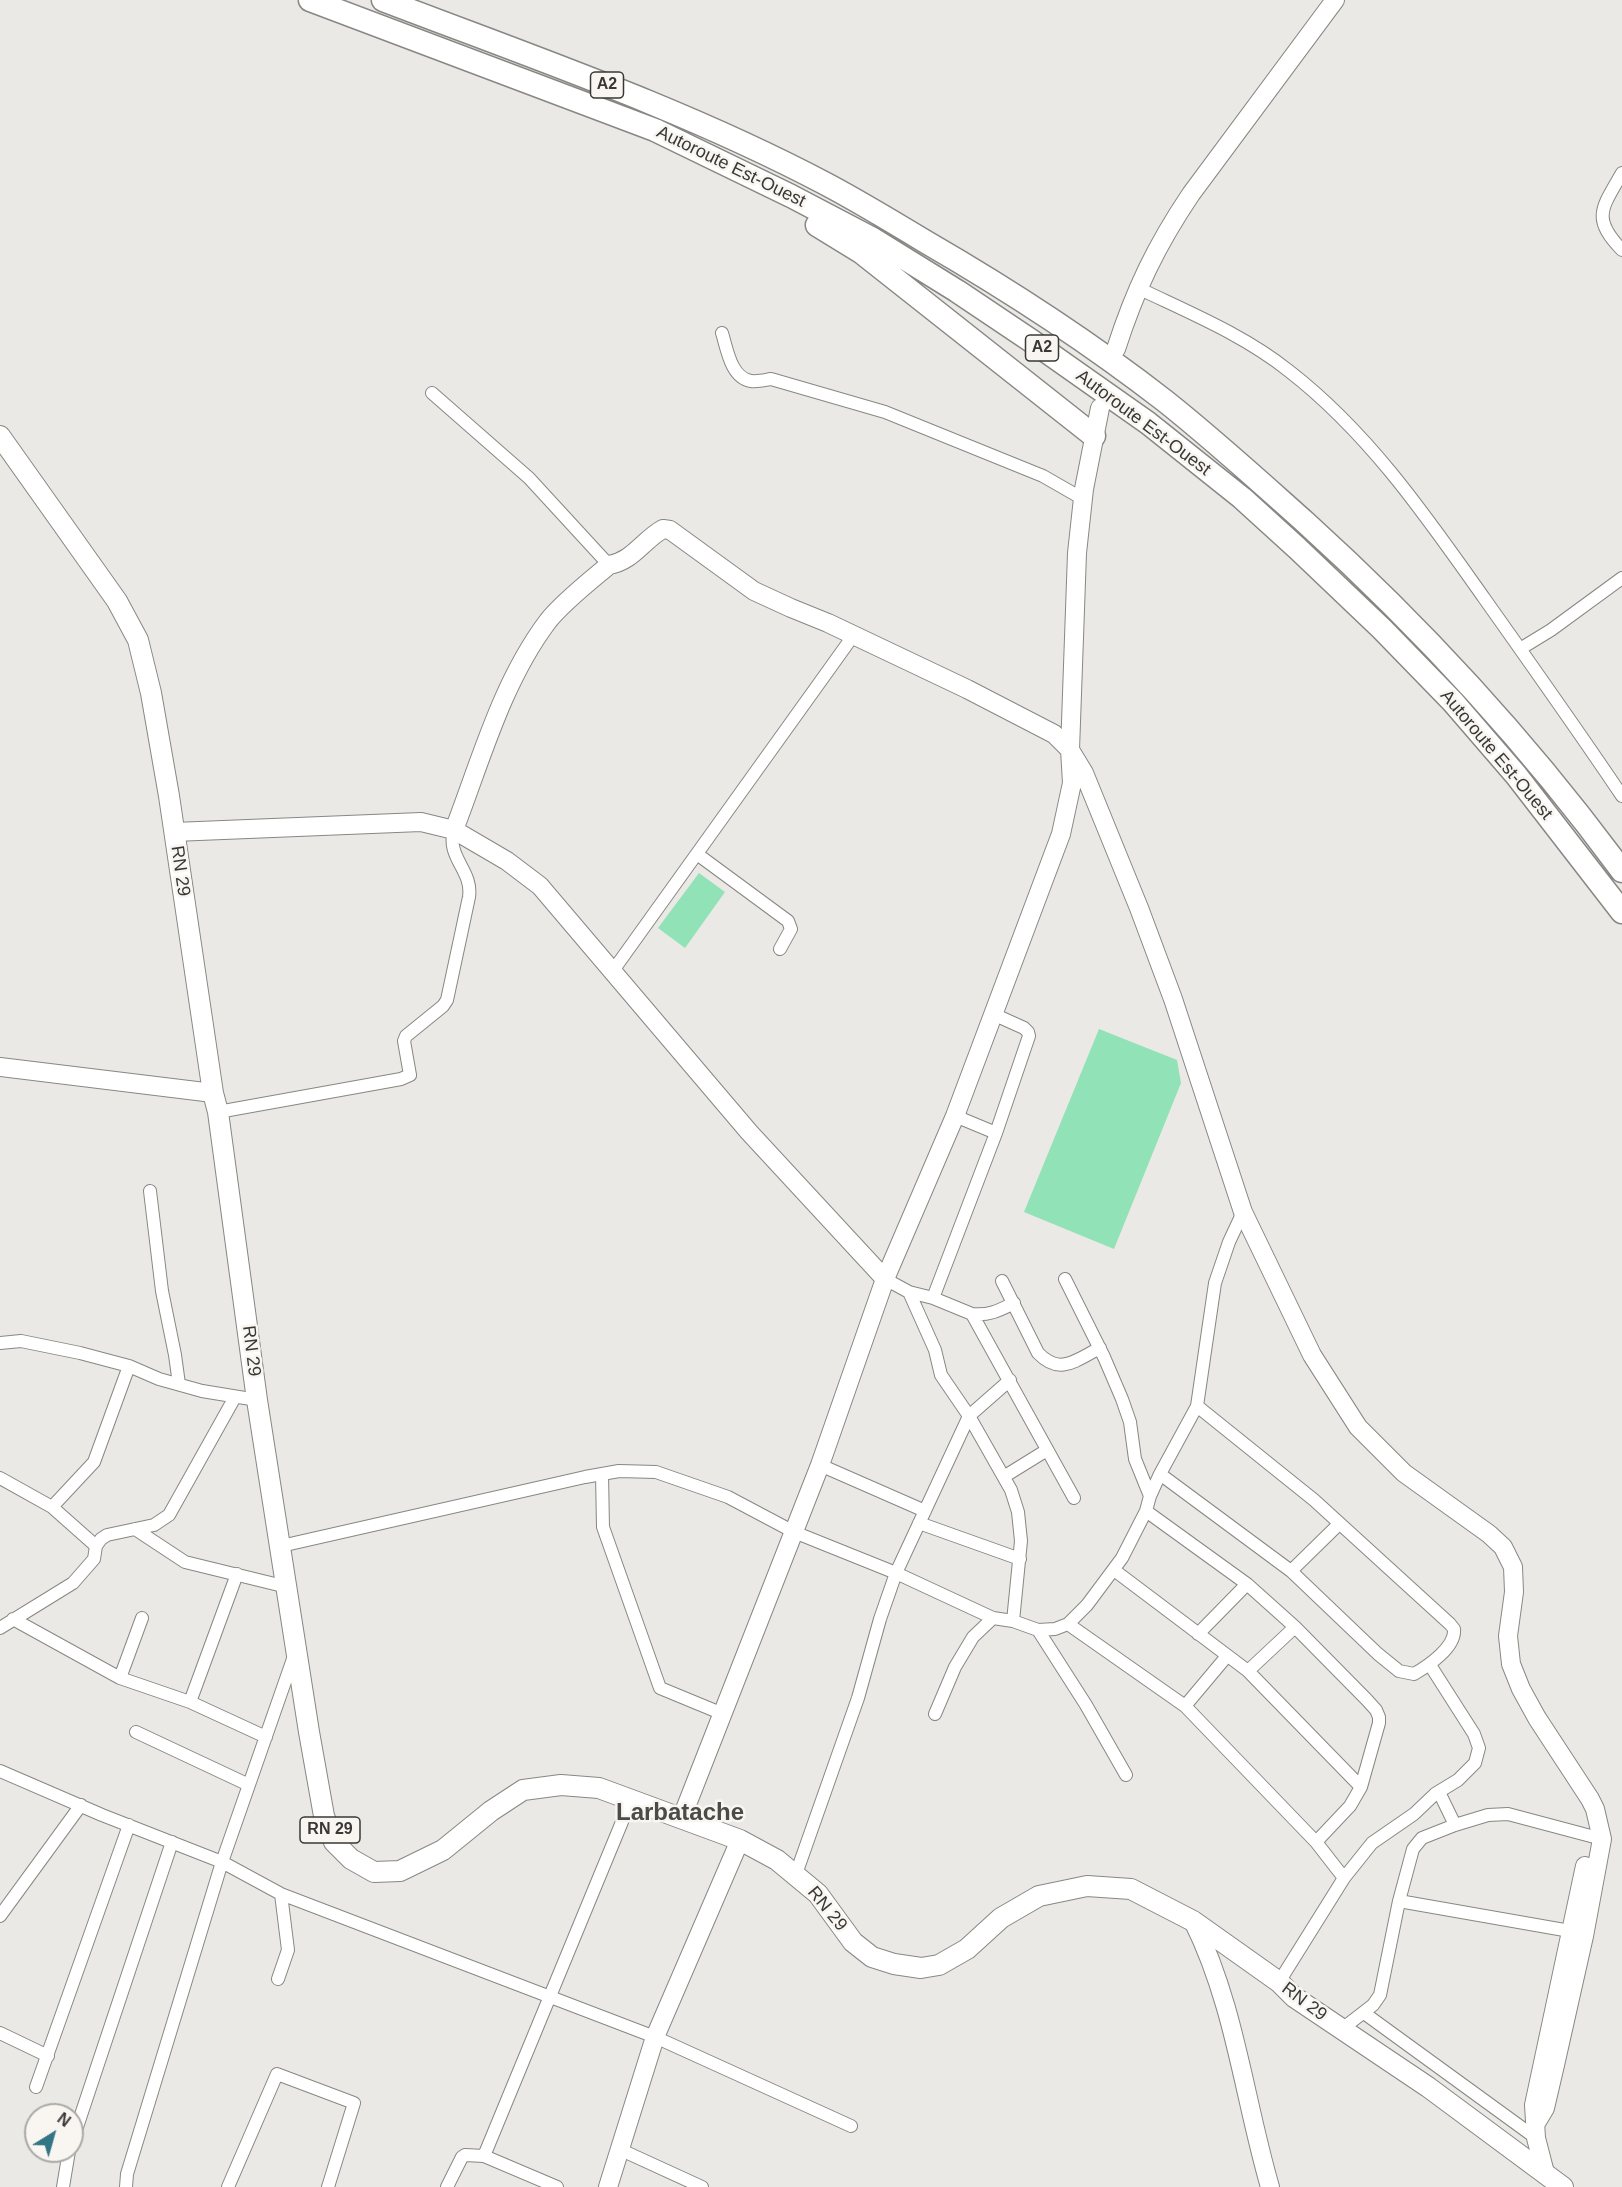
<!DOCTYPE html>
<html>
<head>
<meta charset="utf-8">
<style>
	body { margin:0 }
	#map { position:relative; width:1622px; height:2187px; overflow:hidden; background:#ebe9e5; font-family:Helvetica,sans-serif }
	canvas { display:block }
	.north { position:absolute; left:24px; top:2103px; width:60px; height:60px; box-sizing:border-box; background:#f9f6f2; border:2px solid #acaaa7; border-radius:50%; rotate:37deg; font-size:16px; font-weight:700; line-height:24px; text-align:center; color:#393836 }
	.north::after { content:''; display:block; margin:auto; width:21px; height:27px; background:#327686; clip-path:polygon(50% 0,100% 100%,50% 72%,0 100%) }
</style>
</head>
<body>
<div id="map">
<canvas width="1622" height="2187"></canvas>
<div class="north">N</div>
</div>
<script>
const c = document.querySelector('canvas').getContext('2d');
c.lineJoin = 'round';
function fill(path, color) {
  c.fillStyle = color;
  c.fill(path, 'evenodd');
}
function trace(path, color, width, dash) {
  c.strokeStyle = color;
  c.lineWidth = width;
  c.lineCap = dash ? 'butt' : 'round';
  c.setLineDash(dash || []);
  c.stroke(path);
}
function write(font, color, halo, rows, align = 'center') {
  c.font = font + ' Helvetica,sans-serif';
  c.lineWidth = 5;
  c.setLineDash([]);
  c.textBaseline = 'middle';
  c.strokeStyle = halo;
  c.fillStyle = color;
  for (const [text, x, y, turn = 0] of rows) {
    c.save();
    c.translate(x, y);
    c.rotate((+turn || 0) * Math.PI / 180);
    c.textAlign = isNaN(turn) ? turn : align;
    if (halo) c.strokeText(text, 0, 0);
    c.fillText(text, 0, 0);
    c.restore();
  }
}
const green = new Path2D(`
	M699,873L725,892L685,948L658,928Z
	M1099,1029L1177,1060L1181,1083L1114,1249L1024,1212Z`);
const street = new Path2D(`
	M1622,173C1602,208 1591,218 1622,250
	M1138,288C1190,313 1244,335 1289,371C1369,433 1426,516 1484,598C1530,663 1577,729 1622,796
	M722,333C727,349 731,378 751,381C757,382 765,380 771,379L885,412L1043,476L1083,499
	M432,393L529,478L609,565
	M1520,649L1551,630L1622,578
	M697,854L788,921L791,929L780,949
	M612,972L853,636
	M218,1112L401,1079L410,1075L404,1041L406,1036L443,1006L447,1000L469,897C473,870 446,858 454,830
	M955,1116L996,1133
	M150,1191L162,1291L175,1355L179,1384
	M885,1279L909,1292L933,1298L972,1314L1074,1498
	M1065,1279L1104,1357L1122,1399L1130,1422L1135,1459L1150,1496
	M1002,1281L1038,1353C1060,1376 1076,1360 1100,1348
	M909,1292L935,1350L941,1375L969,1416L1011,1490L1018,1512L1021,1541L1013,1621
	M933,1298L996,1133L1029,1036L1028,1032L1024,1028L993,1014
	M972,1314C989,1316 1000,1310 1014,1303
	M0,1343L21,1341L80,1353L129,1366L159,1379L202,1391L257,1400
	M820,1465L925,1511
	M602,1474L603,1527L660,1688L723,1714
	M1160,1474L1291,1571L1378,1654L1399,1671L1414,1674C1428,1666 1456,1647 1454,1629L1450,1624L1314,1500L1197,1406
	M1005,1476L1047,1450
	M0,1478L52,1507L96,1546
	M52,1507L94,1462L129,1366
	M1146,1511L1247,1584L1295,1627L1367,1700L1376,1710L1379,1717V1723L1361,1787L1350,1806L1316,1842
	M919,1523L1020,1559
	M135,1529L185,1562L287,1587
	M281,1546L585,1477L619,1471L656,1472L728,1497L794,1532L896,1573L993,1618L1013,1621L1038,1630L1055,1629L1068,1624L1087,1605L1122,1558L1146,1511L1150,1496L1160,1474L1197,1406L1215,1283L1229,1242L1243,1212
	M1114,1570L1248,1671L1361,1787
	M1291,1571L1339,1524
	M13,1619L120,1678L190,1702L266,1737
	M1068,1624L1185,1706L1316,1842L1344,1878L1279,1982
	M0,1628L73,1583L94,1559L96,1546L101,1539L107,1535L154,1525L169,1515L235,1397
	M1038,1630L1086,1705L1126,1775
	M1198,1634L1247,1584
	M1248,1671L1295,1627
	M120,1678L142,1618
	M190,1702L237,1574
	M1185,1706L1227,1656
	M935,1714L955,1667L973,1637L993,1618
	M136,1732L249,1785
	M0,1771L102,1815L222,1862L281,1894L655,2037L851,2126
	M1439,1792L1455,1825
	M796,1874L858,1698L880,1619L896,1573L969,1416L1010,1380
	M1344,1878L1372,1843L1414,1814L1435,1794L1458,1780L1475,1763L1479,1748L1474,1734L1430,1665
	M1399,1901L1570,1931
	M0,1916L81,1805
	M278,1979L288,1950L281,1894
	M1364,2013L1536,2138
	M1342,2029L1373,2005L1380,1995L1399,1901L1413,1849L1422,1838L1455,1825L1488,1815L1508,1814L1602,1839
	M0,2033L48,2056
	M36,2087L129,1825
	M72,2142L172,1842
	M619,2149L702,2187
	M484,2156L557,2187
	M63,2187L69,2151
	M126,2187L127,2174L222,1862L294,1656
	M228,2187L277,2074L354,2103L328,2187
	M447,2187L462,2157L465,2155L484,2156L631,1800`);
const secondary = new Path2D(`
	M1116,349C1135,290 1156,246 1191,194L1335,0
	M454,830C481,760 502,682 548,621C563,602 590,581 609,565C633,561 643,540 663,529L670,530L754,591L791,608L828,623L967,689L1054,734L1070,750L1084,773L1139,908L1173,999L1243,1212L1312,1355L1358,1427L1404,1473L1489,1534L1503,1547L1513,1567L1514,1592L1508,1636L1511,1664L1521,1689L1537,1718L1590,1799L1595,1809L1602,1839L1584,1936L1555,2065L1545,2108L1536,2123
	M174,832L421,822L454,830L507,861L540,886L749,1132L885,1279
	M0,1067L213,1093
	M682,1817L820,1465L885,1279L955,1116L1061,834L1072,783L1070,750L1077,553L1084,489L1100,408
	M1193,1921C1235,2005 1244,2098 1270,2187
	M1545,2173L1536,2138L1534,2105L1585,1866
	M608,2187L655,2037L740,1840`);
const primary = new Path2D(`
	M0,436L117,601L138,640L151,693L169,796L213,1093L218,1112L257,1400L309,1732L324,1816L334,1842L351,1859L374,1872L400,1871L443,1850L491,1811L523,1790L561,1785L599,1788L740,1840L777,1860L818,1894L853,1942L872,1957L894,1964L921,1968L939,1965L967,1949L1001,1918L1039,1896L1087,1886L1131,1889L1193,1921L1279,1982L1294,1997L1428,2087L1563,2187`);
const highway = new Path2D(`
	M310,0L655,130L791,196L873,239L957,291L1033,342L1148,423L1242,498L1297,548L1382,629L1453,702L1516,775L1622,912
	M383,0C532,57 684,109 826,184C860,202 893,222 926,242C1009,290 1089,342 1165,401C1213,439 1259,481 1305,522C1423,629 1528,743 1622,871
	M817,225L861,252L1094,436`);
const shields = [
	[607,85,33],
	[1042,348,33],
	[330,1830,60]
];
const shieldNames = [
	["A2",607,85],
	["A2",1042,348],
	["RN 29",330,1830]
];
const streetNames = [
	["Autoroute Est-Ouest",731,167,26],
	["Autoroute Est-Ouest",1143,423,37],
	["Autoroute Est-Ouest",1496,755,50],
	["RN 29",180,871,82],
	["RN 29",251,1351,83],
	["RN 29",827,1909,51],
	["RN 29",1304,2002,37]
];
const districtNames = [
	["Larbatache",680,1813]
];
fill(green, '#91e2b6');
trace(street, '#898783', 14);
trace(secondary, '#898783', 20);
trace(primary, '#898783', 22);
trace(highway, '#898783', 25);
trace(street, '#fff', 12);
trace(secondary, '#fff', 18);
trace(primary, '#fff', 20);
trace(highway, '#fff', 22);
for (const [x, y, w] of shields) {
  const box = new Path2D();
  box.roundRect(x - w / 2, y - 13, w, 26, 4.5);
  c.fillStyle = '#f9f6f2';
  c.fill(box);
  trace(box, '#393836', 1.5);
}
write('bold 16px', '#393836', null, shieldNames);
write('18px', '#393836', '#f9f6f2', streetNames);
write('bold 24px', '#4d4b47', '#f9f6f2', districtNames);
</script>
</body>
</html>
